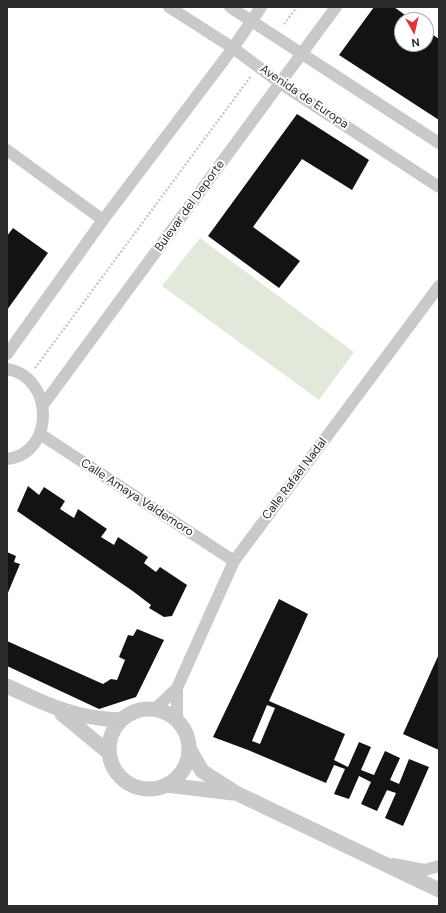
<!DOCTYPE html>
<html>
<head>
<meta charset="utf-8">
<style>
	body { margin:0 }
	#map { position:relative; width:446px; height:913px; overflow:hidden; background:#fff; font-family:"DM Sans",sans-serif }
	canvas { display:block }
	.frame { position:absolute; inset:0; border:8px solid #2c2c2c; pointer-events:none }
	.north { position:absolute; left:394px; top:12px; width:40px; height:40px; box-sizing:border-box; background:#fff; border:1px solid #ababab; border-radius:50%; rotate:172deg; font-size:11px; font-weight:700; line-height:16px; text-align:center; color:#2c2c2c }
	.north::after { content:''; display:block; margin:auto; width:14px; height:18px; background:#d9383f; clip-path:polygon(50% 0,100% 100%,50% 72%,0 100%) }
</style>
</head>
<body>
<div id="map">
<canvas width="446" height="913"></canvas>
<div class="frame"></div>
<div class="north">N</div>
</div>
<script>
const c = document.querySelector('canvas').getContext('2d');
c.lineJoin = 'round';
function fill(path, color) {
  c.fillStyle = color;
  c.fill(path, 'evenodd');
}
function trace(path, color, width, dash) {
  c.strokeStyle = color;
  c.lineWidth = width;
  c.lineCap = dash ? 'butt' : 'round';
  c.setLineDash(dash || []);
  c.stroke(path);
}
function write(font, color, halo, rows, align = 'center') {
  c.font = font + ' "DM Sans",sans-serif';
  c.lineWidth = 4;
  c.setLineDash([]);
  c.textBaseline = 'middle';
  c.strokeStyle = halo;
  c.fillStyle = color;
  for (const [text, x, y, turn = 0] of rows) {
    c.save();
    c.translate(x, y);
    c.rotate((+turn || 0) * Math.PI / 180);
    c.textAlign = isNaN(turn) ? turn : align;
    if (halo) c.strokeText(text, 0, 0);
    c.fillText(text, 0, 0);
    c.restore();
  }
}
const green = new Path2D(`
	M200,238L354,352L319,400L162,286Z`);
const building = new Path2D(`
	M374,7H394L412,20H402V44H426V30L439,39V120L339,55Z
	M297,114L369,160L352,190L302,159L253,227L300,261L279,288L208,236Z
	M13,228L48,253L7,310V236Z
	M28,486L39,495L44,487L65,501L60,509L74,518L78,509L107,529L101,537L114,545L118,537L148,557L144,563L156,572L160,567L187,585L172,616L164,617L149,608L151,605L134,592L17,511Z
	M7,552L16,556L14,562L20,564L7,595Z
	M279,599L308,614L269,701L345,734L334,760L348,767L359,742L371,747L361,770L374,775L385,751L400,758L390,780L399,784L409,759L429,767L403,826L385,818L396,793L387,790L377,811L361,804L371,782L359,776L349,799L334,794L345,769L334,765L326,783L248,750L213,737ZM267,705L275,708L260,744L252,741Z
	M137,629L164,640L136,697L99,709L7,666V641L103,684L111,679L117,680L125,660L119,657L128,635L133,636Z
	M439,654V750L403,734Z`);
const path = new Path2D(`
	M284,24L297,7
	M35,368L251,76`);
const minor = new Path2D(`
	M169,7L233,48L280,83L439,187
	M230,7L439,143
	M7,150L103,220
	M7,354L103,220L233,48L261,7
	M7,369C55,377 55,454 7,459
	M43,405L336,7
	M40,434L234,561
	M155,709L177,688
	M177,720V688L234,561L439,286
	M393,864L425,870L439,866`);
const tertiary = new Path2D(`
	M7,686C47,705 76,719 121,720
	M109 749a40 40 0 1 1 80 0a40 40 0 1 1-80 0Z
	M62,714L108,752
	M190,750L202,771L236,793L439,890
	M166,785L233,793`);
const streetNames = [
	["Avenida de Europa",304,97,34],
	["Bulevar del Deporte",190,206,-54],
	["Calle Rafael Nadal",295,479,-53],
	["Calle Amaya Valdemoro",137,498,33]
];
fill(green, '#e2e9da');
fill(building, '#131313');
trace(path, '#c9c9c9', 2.5, [2, 2]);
trace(minor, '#c9c9c9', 12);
trace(tertiary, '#c9c9c9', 15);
write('12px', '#2c2c2c', '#fff', streetNames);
</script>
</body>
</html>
